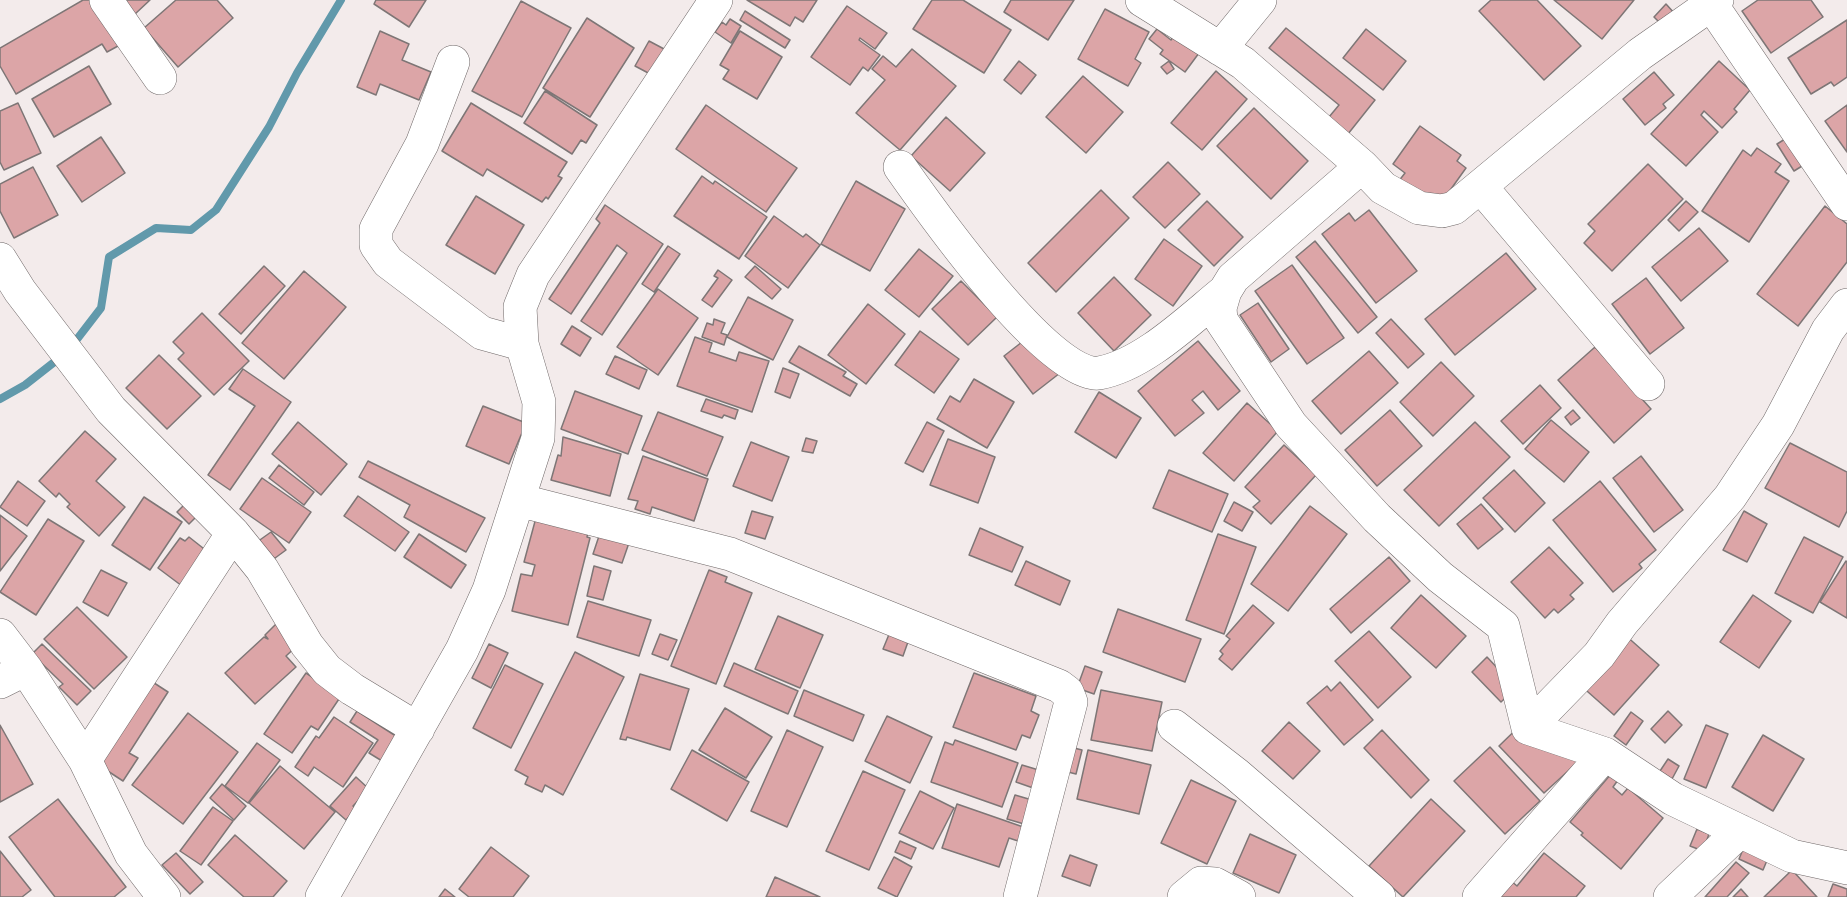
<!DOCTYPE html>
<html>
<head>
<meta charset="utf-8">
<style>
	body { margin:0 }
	canvas { display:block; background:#f3ebeb }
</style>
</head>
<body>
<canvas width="1847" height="897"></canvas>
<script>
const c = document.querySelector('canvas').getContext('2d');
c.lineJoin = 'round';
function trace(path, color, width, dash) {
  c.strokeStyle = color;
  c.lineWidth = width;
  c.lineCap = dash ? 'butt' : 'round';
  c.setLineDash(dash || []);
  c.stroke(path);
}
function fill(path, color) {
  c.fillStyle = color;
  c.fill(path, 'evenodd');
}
const stream = new Path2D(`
	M71,347L101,308L109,257L156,228L191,230L216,210L269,127L297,73L341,0
	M0,399L25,385L62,356`);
const building = new Path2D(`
	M83,0H92L118,46L107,52L102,44L16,94L0,66V48Z
	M120,0H150L134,15Z
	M176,0H217L233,18L178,67L144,28Z
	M376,0H426L409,27L374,4Z
	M747,0H817L803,22L795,17L790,26Z
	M932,0H963L1011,30L984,73L913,29Z
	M1011,0H1074L1048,40L1004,12Z
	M1491,0H1537L1581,46L1544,80L1479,11Z
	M1554,0H1634L1602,39Z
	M1758,0H1811L1823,17L1771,53L1742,11Z
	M521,1L571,28L522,117L472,91Z
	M1666,4L1676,15L1664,27L1654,17Z
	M847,6L887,33L875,49L860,38L859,40L880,55L868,71L863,67L850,85L811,57Z
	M1105,9L1149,32L1135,59L1141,63L1128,86L1078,59Z
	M745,11L790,40L785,48L740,20Z
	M587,18L634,48L590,117L543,88Z
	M730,19L741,26L731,43L715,32L722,22L726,25Z
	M1847,20V77L1834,86L1831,82L1811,94L1788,58Z
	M1286,28L1375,100L1344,139L1324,123L1339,105L1269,48Z
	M1157,29L1171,40L1175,34L1199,53L1185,72L1160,54L1163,50L1149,39Z
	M1366,29L1406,61L1383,90L1343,58Z
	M380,31L409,44L402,60L431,72L419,100L380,84L376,95L357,87Z
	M740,31L782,57L757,99L723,79L729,70L720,65Z
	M649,41L666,50L652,75L635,66Z
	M912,49L956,86L900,150L856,113L885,80L872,69L883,56L896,67Z
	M1019,61L1036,75L1021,94L1004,80Z
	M1169,61L1174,69L1167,74L1161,67Z
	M1719,61L1750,90L1734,109L1737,112L1722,128L1704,111L1701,115L1718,132L1686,166L1651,134Z
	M89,66L111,104L54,137L32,99Z
	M1216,71L1247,99L1202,150L1171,123Z
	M1654,72L1674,95L1663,104L1666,108L1645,125L1623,99Z
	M1083,76L1123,112L1086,153L1046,117Z
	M545,91L597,125L586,143L581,140L572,154L524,123Z
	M18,103L41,153L4,170L0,162V111Z
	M471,103L567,162L558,176L562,178L548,199L546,197L542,202L487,169L483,176L442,151Z
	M706,105L797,168L766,212L676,149Z
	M1847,105V152L1825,121Z
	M1254,108L1308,161L1271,199L1217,146Z
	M946,117L985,153L950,191L911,156Z
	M1420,126L1461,155L1457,161L1466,168L1436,210L1398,182L1405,173L1393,164Z
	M1790,136L1807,163L1794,171L1777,144Z
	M101,137L125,173L82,202L57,166Z
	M1757,148L1781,164L1775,172L1789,181L1749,242L1702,211L1743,150L1751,156Z
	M1168,162L1200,194L1165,228L1133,197Z
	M1648,164L1683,199L1612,271L1584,243L1595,231L1588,224Z
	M33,167L58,215L14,238L0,211V184Z
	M702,176L713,184L715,181L767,217L739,259L674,216Z
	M856,181L905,209L870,271L821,244Z
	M1101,190L1129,218L1056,292L1028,263Z
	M476,196L524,225L495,274L446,245Z
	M1207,201L1243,237L1214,266L1178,230Z
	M1686,201L1698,212L1679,231L1668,220Z
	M605,205L663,244L602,335L581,321L627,253L617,245L571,314L549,299L600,223L596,219Z
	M1825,206L1847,224V262L1798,326L1757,294Z
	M1369,210L1417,271L1376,303L1322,234L1349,213L1355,221Z
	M774,216L803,237L806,234L820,245L788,288L745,256Z
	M1699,228L1728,261L1681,301L1652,267Z
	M1164,239L1202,266L1173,306L1135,279Z
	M1315,241L1377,317L1358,333L1296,257Z
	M668,246L680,254L654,292L642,284Z
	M919,249L953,276L919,317L885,290Z
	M1506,253L1536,289L1455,355L1425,319Z
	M1292,265L1344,338L1307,364L1255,291Z
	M264,266L285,286L241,334L219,314Z
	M755,266L781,289L772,299L745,277Z
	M718,270L732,280L712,307L702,300L718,278L714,276Z
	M304,271L346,307L284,379L242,343Z
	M1114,277L1151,315L1114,351L1078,313Z
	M1646,278L1684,328L1650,354L1612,304Z
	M961,281L997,317L968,345L932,309Z
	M658,289L698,318L658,375L617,347Z
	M748,297L793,320L773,360L727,337Z
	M1258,303L1289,349L1271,362L1240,315Z
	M868,304L905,334L866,384L828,355Z
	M202,313L249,361L214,395L178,359L184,353L173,342Z
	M714,319L725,323L721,333L727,335L724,345L702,337L707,323L713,325Z
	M1391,319L1424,354L1408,368L1376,333Z
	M572,326L591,338L580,356L561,344Z
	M920,331L959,359L934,393L895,365Z
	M1031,335L1060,373L1033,394L1004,356Z
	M695,337L712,343L709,352L736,361L739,352L769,361L752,412L677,386Z
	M1198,341L1240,391L1218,410L1203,391L1192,400L1204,413L1175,436L1138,391Z
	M799,346L846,372L843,376L857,384L850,396L789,362Z
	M1595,347L1651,409L1614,443L1558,380Z
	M1369,351L1398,383L1341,434L1312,401Z
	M159,355L201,396L167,429L126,388Z
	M615,356L647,370L639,389L606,374Z
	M1441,362L1474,396L1433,436L1400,402Z
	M783,368L799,374L790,398L775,392Z
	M243,369L291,402L230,490L208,475L255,406L229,389Z
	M974,379L1014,402L987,448L937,419L950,396L960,402Z
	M1540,385L1561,408L1523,444L1501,421Z
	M575,391L642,416L628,454L561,429Z
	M1099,392L1141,418L1116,458L1075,432Z
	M706,399L738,410L735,419L724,415L722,418L701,411Z
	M1247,403L1278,431L1234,481L1203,453Z
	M483,406L526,423L509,464L466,446Z
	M1390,410L1422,446L1377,486L1345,450Z
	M1573,410L1580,418L1571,425L1565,417Z
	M658,412L723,437L707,476L642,450Z
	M1551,420L1589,452L1564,482L1525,449Z
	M298,422L347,464L321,495L272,454Z
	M927,422L944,431L923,472L905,463Z
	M1475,422L1510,457L1439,526L1404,490Z
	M85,431L116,459L96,481L125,507L99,536L67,507L70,504L59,493L56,497L39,481Z
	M563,437L621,454L610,496L551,480L558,455L561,456Z
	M806,438L817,441L813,453L802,451Z
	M948,439L995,457L978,503L930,485Z
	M751,442L789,457L772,501L733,486Z
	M1790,443L1847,472V511L1839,527L1765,488Z
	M1284,445L1316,475L1271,524L1253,507L1260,501L1245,487Z
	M643,456L708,479L694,521L652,507L650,514L635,509L638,501L628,499Z
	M1641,456L1683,510L1654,532L1613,478Z
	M368,461L485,518L466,552L404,517L410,505L359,477Z
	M279,465L314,492L304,505L269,478Z
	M1169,470L1228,494L1212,532L1153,508Z
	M1514,470L1545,503L1515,532L1483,498Z
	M262,478L311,512L289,543L240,509Z
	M18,481L45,501L27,526L0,507Z
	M1600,481L1656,550L1639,564L1642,568L1613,592L1553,520Z
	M358,496L409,532L395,551L344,516Z
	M144,497L182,522L150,570L112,545Z
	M1234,502L1253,512L1242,531L1224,521Z
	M186,503L198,515L189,524L177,512Z
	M1481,504L1503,529L1478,549L1457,524Z
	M1310,506L1347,534L1288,611L1251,584Z
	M752,511L773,517L765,539L745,533Z
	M1744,511L1767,524L1747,562L1723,550Z
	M537,514L588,531L587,537L590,538L568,625L512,611L521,574L532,576L535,565L524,562Z
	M0,515L27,536L0,571Z
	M48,519L84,541L36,615L0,592Z
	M980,528L1023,547L1012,572L969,555Z
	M601,530L630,540L622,563L593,554Z
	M271,532L286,550L271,561L257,542Z
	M419,534L466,565L451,588L404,557Z
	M1218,534L1256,547L1224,634L1186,620Z
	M189,537L208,552L186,589L158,568L180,538L185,541Z
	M1804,537L1843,557L1813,613L1775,593Z
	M1549,547L1583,583L1570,595L1574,599L1558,613L1554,609L1545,618L1511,582Z
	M1389,557L1410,581L1351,633L1330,609Z
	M1026,561L1070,581L1060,605L1015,585Z
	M1846,561L1847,562V618L1820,602Z
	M594,566L611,571L603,600L587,596Z
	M101,570L127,583L108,616L83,602Z
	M709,570L727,577L725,582L752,593L716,684L671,666Z
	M1421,595L1466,636L1436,668L1391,628Z
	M1753,595L1791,621L1759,668L1720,642Z
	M588,601L651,620L639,656L577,637Z
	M1253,605L1274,623L1232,670L1219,659L1223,654L1220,651L1230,639L1226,636Z
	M77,607L127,657L94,689L44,639Z
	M1118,609L1201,639L1185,682L1103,652Z
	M778,616L823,635L800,688L755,669Z
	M278,622L299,644L286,656L296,667L255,704L225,673L264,637L268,639L265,635Z
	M1369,631L1411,677L1378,708L1335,661Z
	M890,632L909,639L903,656L883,649Z
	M660,634L677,640L668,660L652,654Z
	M1624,634L1659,665L1614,715L1579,684Z
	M42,644L91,691L77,705L59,687L63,684L32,654Z
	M489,644L508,653L491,688L472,678Z
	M575,652L624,677L563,795L545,785L542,792L525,784L528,777L515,770Z
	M1487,657L1516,688L1501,702L1472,672Z
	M734,663L798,691L788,714L724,686Z
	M505,665L543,684L511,748L473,728Z
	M1085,666L1102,672L1094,694L1077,688Z
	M306,673L341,696L318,730L311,726L292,753L264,734Z
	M974,673L1036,696L1031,711L1039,715L1030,738L1022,735L1016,750L953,727Z
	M640,674L689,689L670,750L627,737L626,740L620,739Z
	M148,679L168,692L129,753L138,758L123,781L94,762Z
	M1340,682L1373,720L1344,745L1307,703L1327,686L1331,691Z
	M804,690L864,715L853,741L794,716Z
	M1101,690L1162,702L1152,751L1091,740Z
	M725,708L772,737L746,778L699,750Z
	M357,711L402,740L387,764L369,753L378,740L350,722Z
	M1668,711L1682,725L1665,743L1651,729Z
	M1631,712L1643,721L1626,745L1614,736Z
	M188,713L238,752L183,824L132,785Z
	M1533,713L1579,761L1544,793L1499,746Z
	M887,716L932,737L910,783L865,761Z
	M334,717L373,743L343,787L314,767L308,776L295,767L316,736L319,738Z
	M1289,722L1320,751L1293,779L1262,751Z
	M0,725L33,784L0,802Z
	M1706,725L1728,734L1706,788L1684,779Z
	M787,730L823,747L787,827L751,811Z
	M1382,730L1429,780L1411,798L1364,748Z
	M1763,735L1804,759L1773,811L1732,787Z
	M955,740L1018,763L1002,807L931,782L945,742L953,745Z
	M257,743L280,760L248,803L225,786Z
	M1070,747L1082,750L1076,774L1064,771Z
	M1490,747L1540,801L1505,834L1454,781Z
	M692,750L749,782L727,821L671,789Z
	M1088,750L1151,765L1139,814L1077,799Z
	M1668,759L1679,766L1672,779L1660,771Z
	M1022,765L1042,771L1036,789L1016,782Z
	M280,766L335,812L304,849L249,803Z
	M863,771L905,790L869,870L826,851Z
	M1611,774L1618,780L1613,787L1622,795L1628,788L1663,818L1621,869L1581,835L1583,833L1570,822Z
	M356,777L369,789L353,806L356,809L346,820L330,806Z
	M1191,780L1236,801L1207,864L1161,843Z
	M222,784L246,806L234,820L210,798Z
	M920,791L954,808L933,849L899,833Z
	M1015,795L1032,800L1024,824L1007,819Z
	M58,799L126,887L114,897H55L9,837Z
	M1431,799L1465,831L1403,897L1369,866Z
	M957,804L1029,829L1024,843L1009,838L999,867L942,848Z
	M213,807L233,821L201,865L180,851Z
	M1697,829L1709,834L1703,851L1690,846Z
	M1250,834L1296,855L1279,893L1233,873Z
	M235,835L287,881L273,897H244L208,865Z
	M900,841L916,848L911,859L895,852Z
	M491,847L529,876L513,897H469L459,889Z
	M1744,847L1768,858L1763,870L1739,859Z
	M0,851L31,890L22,897H0Z
	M176,853L203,882L190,894L162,865Z
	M1544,853L1585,886L1576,897H1496L1510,880L1517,886Z
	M1070,855L1097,865L1090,886L1062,876Z
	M894,857L912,867L897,897L878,888Z
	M1736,862L1749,873L1727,897H1705Z
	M1792,870L1817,897H1764Z
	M775,877L820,897H766Z
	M1833,884L1847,889V897H1828Z
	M445,889L455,897H439Z
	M1741,889L1748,897H1733Z`);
const minor = new Path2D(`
	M106,0L160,78
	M1142,0L1243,63L1362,166L1383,188L1419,208L1442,211L1454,208L1640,54L1717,0
	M1711,4L1847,204
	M1220,49L1260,0
	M453,62L422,144L376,229V245L388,262L482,333L522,344
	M1362,166L1233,278L1225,291L1220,308L1221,320L1291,425L1377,518L1440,577L1503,626L1528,728L1605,754L1673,799L1792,856L1847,868
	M900,167C928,207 1050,380 1099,373C1144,365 1190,319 1225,291
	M1481,187L1648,384
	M0,259L20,291L111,410L233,533L262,569L307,645L327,670L352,689L418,729
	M518,500L730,554L1059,686L1067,692L1071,702L1020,897
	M0,635L26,669L85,760L131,854L164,897
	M0,682L26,669
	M1174,726L1236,774L1379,897
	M1528,728L1599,655L1622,623L1730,497L1778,425L1828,330L1847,305
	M85,760L233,533
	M322,897L462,650L489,590L538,438L539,402L522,344L520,307L533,275L716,0
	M1184,897L1201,883L1215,884L1239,897
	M1479,897L1605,754
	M1670,897L1740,831`);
trace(stream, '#6199ab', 8);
fill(building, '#dca5a7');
trace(building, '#7e7676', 1.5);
trace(minor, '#6f6868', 34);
trace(minor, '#fff', 33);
</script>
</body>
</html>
